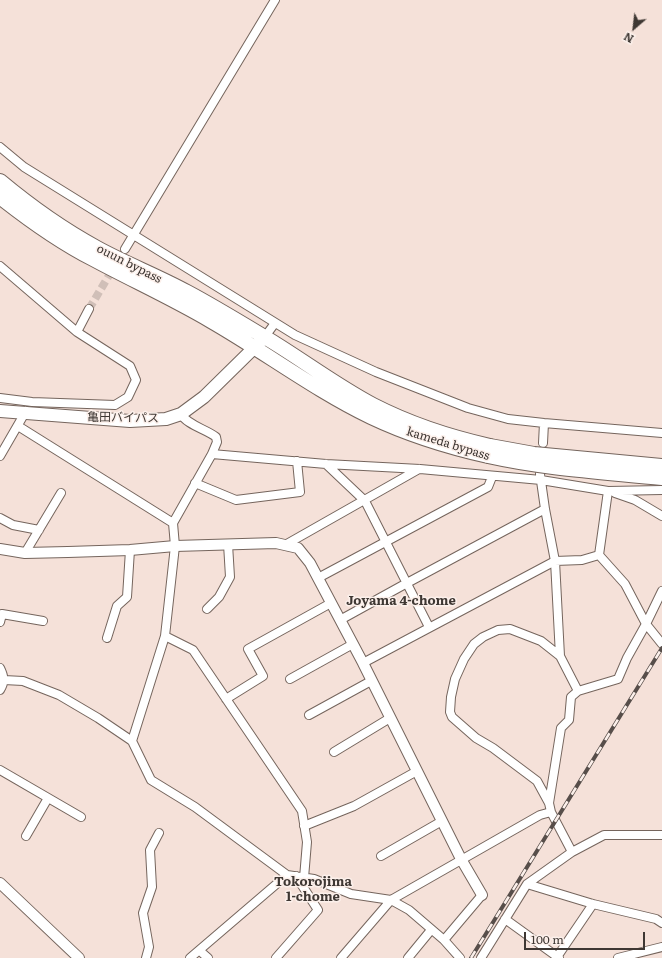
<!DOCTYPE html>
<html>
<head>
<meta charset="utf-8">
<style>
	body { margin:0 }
	#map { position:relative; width:662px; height:958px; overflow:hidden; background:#f5e1d9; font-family:Literata,serif }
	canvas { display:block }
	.north { position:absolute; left:614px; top:8px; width:40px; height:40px; -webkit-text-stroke:3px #fcf0eb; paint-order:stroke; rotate:208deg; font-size:11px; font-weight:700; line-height:16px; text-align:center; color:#3e3733 }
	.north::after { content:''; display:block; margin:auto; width:14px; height:18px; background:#3e3733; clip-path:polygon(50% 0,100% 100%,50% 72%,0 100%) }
	.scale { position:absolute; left:524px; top:932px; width:121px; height:18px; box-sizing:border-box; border:2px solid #3e3733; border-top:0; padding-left:5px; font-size:12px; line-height:14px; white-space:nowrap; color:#3e3733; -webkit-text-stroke:3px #fcf0eb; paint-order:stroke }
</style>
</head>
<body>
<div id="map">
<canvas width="662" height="958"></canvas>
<div class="north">N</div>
<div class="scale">100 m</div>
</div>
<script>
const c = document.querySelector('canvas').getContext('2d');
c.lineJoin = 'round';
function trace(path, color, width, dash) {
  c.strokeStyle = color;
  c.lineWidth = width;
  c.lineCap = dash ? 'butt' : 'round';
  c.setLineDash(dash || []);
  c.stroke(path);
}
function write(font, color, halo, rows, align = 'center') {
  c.font = font + ' Literata,"Noto Sans JP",serif';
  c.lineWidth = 3;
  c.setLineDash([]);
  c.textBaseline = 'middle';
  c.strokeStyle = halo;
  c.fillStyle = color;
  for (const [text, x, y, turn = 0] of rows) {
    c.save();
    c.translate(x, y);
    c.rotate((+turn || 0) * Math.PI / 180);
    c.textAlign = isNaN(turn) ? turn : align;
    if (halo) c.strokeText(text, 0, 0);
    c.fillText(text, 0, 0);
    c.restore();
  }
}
const minorTunnel = new Path2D(`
	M89,309L114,267`);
const minor = new Path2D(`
	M0,147L24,167L295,335L376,372L468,408L508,419L544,423L662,433
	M125,249L275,0
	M0,266L77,332L130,366L136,380L128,397L115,405L32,402L0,398
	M77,332L89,309
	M264,338L275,323
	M18,426L173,523
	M543,443L544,423
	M212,454L326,464L420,469L541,480L608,491L662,490
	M0,456L26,411
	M326,464L365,501L429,627
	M540,474L545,509L555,561L560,656
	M195,483L236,500L300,492L297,461
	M608,491L599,555L625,584L646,624L662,644
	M615,493L635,500L662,516
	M0,518L13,525L39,530
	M285,545L419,469
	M25,553L61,493
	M318,578L488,487L492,477
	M207,609L219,597L230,577L228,544
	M340,620L407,583L545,509
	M0,622L2,614L43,621
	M165,636L193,650L302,811L307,842L304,878
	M107,638L117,606L127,597L130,550
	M363,663L555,561L582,560L599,555
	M0,668C4,676 5,682 0,690
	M290,679L353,644
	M4,680L23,681L59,695L98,718L132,741L151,780L195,807L287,875L314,879L351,894L391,900L409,910L444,940L482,895
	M226,699L263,676L248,649L331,603
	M309,715L371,681
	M132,741L165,636L175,546L173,523L212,454L217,442L216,437C206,429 187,425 181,414
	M334,752L390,718
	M0,770L81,817
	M549,803L561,728L569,720L571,697L578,691L618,679L627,658L646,624L662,591
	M304,826L354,806L417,771
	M26,836L48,798
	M572,852L551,812L549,803L537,781L493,748L476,738L452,717L450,712L451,697L455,679L464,659L474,644L483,637L498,630L510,629L541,641L560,656L578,691
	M381,856L442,821
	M527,884L593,904L656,919L662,923
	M505,919L559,958
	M444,940L460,958
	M200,951L208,958
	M557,957L593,904
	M146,958L149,947L143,913L152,887L150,850L159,833
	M190,958L287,875
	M276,958L318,910L296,876
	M341,958L391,900L540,815L551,812
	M408,958L431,930
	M481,958L527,884L572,852L604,835H662
	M618,958L662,947`);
const tertiary = new Path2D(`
	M0,549L25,553L68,552L130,550L175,546L276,543L298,548L310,563L363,663L461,859L482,895
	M0,883L79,958`);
const secondary = new Path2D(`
	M0,411L130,421L166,419L181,414L204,397L261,341`);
const trunk = new Path2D(`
	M0,181C30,206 62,229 97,248C126,264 158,276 187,292C217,308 246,326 276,344C308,364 339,387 373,405C410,424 450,437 490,446
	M0,197C29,220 60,242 93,259C132,280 172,298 211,321C265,352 315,390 371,417C409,435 448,447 488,456`);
const rail = new Path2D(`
	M471,958L662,648`);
const trunkBridge = new Path2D(`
	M490,446L534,454L662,466
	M488,456C546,469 604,472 662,478`);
const streetNames = [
	["ouun bypass",129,264,27],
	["亀田バイパス",123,418,1],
	["kameda bypass",448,444,17]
];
const neighbourhoodNames = [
	["Joyama 4-chome",401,601],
	["Tokorojima",313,882],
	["1-chome",313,897]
];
trace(minorTunnel, '#d0bfb8', 8, [8, 4]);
trace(minor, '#75655d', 10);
trace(tertiary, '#75655d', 12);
trace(secondary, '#75655d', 14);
trace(trunk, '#75655d', 16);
trace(minor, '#fff', 8);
trace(tertiary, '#fff', 10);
trace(secondary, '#fff', 12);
trace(trunk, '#fff', 14);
trace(rail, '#574e4a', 4);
trace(rail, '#fcf0eb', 2.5, [8]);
trace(trunkBridge, '#75655d', 16, []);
trace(trunkBridge, '#fff', 14);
write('12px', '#3e3733', '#fcf0eb', streetNames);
write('bold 13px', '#3e3733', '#fcf0eb', neighbourhoodNames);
</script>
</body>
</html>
